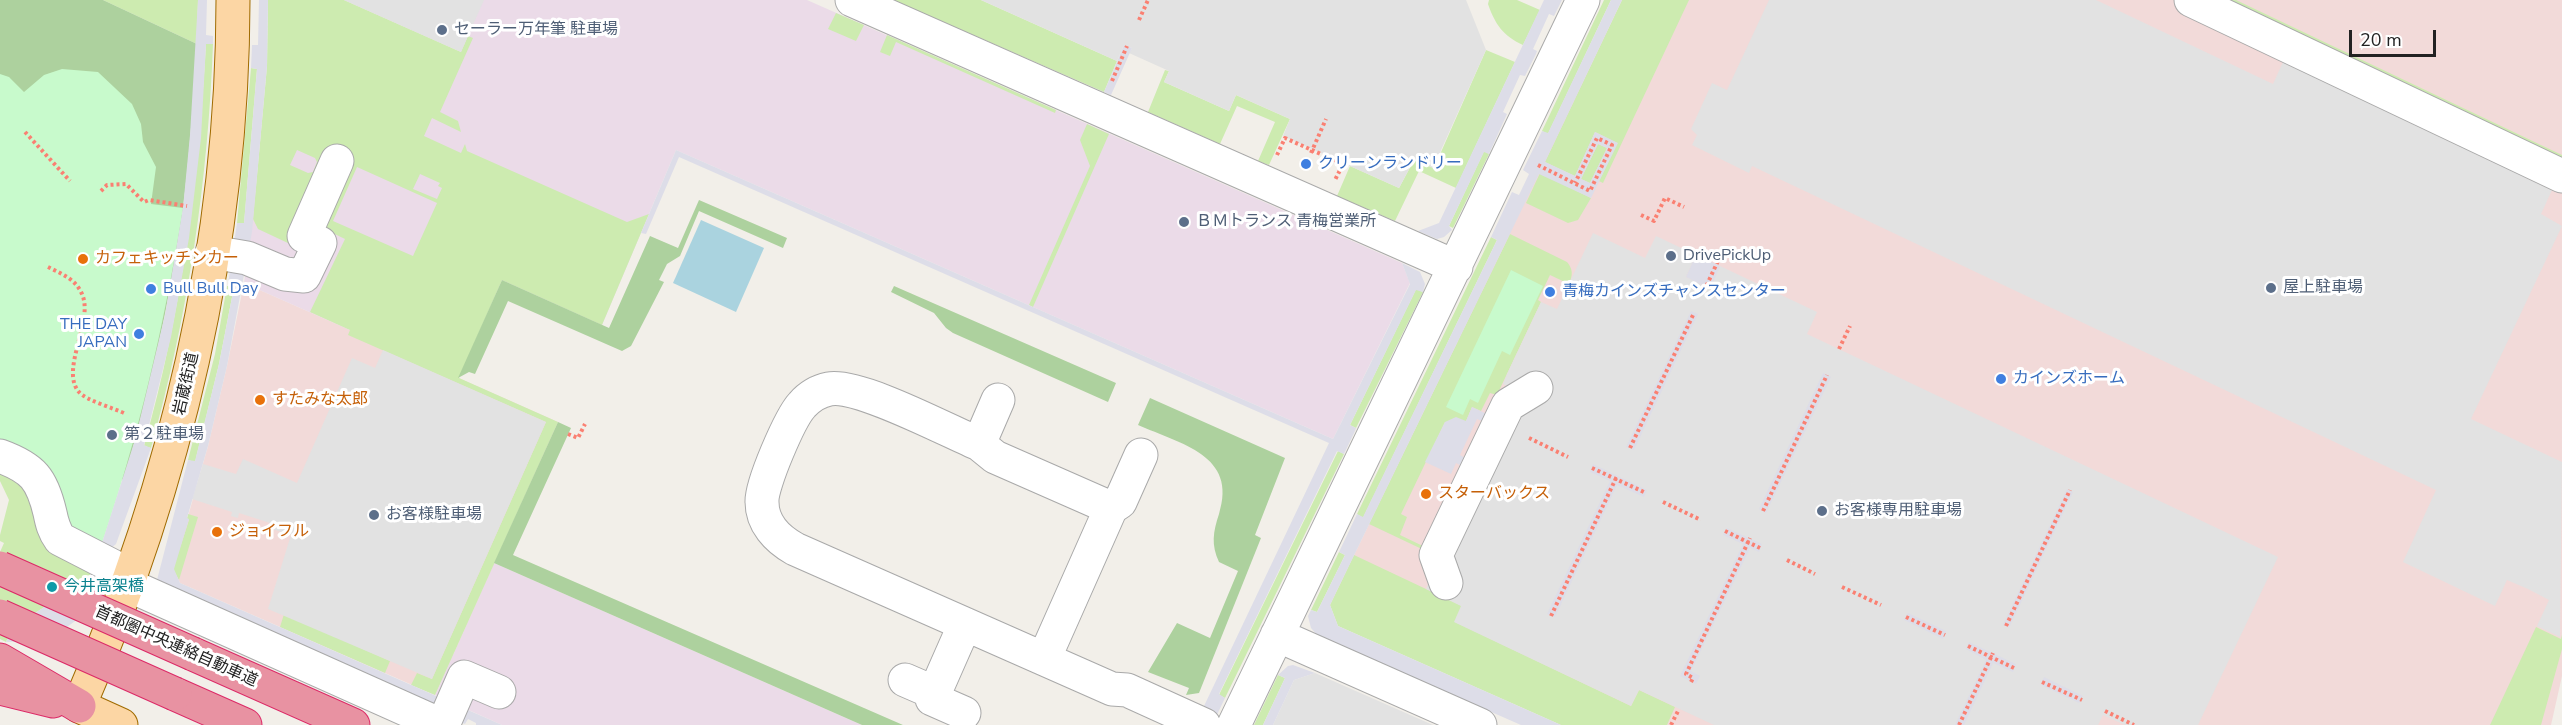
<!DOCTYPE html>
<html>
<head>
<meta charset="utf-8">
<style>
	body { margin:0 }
	#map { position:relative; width:2562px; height:725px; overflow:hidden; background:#f2efe9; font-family:"Nunito Sans",sans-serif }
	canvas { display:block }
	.scale { position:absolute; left:2349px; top:30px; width:87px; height:27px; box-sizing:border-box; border:3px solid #222; border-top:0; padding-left:8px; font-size:18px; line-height:21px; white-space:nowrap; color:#222; -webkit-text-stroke:4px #fff; paint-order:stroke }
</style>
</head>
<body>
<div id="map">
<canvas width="2562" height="725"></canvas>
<div class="scale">20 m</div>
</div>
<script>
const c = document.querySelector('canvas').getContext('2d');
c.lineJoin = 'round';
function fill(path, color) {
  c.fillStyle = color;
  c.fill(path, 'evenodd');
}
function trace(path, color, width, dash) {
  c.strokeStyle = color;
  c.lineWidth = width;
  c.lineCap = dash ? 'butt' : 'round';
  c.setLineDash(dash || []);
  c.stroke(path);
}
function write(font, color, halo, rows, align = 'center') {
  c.font = font + ' "Nunito Sans","Noto Sans JP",sans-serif';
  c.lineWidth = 6;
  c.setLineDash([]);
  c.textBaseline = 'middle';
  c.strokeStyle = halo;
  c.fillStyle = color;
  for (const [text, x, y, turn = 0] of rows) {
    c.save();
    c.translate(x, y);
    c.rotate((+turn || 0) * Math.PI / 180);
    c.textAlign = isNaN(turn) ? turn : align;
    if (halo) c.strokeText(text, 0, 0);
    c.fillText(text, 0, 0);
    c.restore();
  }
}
const commercial = new Path2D(`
	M1622,0H2562V676L2551,725H1561L1330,605Z
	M244,283L558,422L435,695L180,583L173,569L208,446L227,366Z`);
const industrial = new Path2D(`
	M344,0H807L1402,263L1410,283L1333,439L676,150L602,325L502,280L458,378L244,283L261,147L461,52Z
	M494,563L862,725H502L435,695Z`);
const grass = new Path2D(`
	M103,0H198L197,44Z
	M268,0H344L461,52L468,36L473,38L440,112L458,121L461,132L432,118L424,136L461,153L465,144L467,151L627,222L649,214L602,325L502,280L459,378L558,422L435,695L411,685L417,673L432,679L546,422L348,335L350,330L310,312L345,239L318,226L290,244L258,229L253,219L267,66ZM297,150L315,158L317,162L313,172L308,173L290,165ZM357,167L437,203L413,256L333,221ZM420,174L440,183L438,186L442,188L437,199L413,189Z
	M893,0H981L1117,61L1104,92Z
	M1489,0H1517L1540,10L1523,45C1503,36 1495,24 1488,4Z
	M1604,0H1611L1548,134L1542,131Z
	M1622,0H1689L1603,183L1599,181L1617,143L1595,132L1575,176L1545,162Z
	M2208,0H2236L2562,155V168Z
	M836,13L864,25L856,41L828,29Z
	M887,35L1056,110L1055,113L896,42L890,56L880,52Z
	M206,44H213C208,181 188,316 151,448L144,446C182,311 198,183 206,44Z
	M1486,50L1515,62L1456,188L1419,171L1395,221L1337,196L1350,166L1399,188L1414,160L1434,168Z
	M251,68L257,69L244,224L237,223Z
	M1165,70L1169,71L1164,82L1229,111L1236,95L1290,119L1269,165L1258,161L1275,122L1237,106L1220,144L1148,112Z
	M1087,124L1109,134L1033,307L1029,305L1090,166L1080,140Z
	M1598,144L1607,148L1590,183L1581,179Z
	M1484,151L1489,154L1453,228L1449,226Z
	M1540,173L1591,198L1578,220L1568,223L1526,203Z
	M1510,234L1567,262C1573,269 1573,275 1569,284L1550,275L1538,300L1541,302L1497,395L1490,393L1481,411L1472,407L1466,421L1445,422L1401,514L1407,517L1400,535L1427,548L1426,551L1369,524Z
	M1491,237L1497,240L1363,518L1357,514Z
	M227,286L234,287L219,364L195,462L188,460L215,354Z
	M1416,289L1423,292L1356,428L1350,425Z
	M1338,451L1344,454L1225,698L1219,695Z
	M0,469L11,473L91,572L89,578L12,628L6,642L0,639V552L4,543L0,541V535L9,500L0,481Z
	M188,514L198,517L179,580L173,569L189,520L187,519Z
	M1339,552L1345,555L1317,612L1311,610Z
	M1354,555L1462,606L1455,622L1631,706L1639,690L1675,707L1667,725H1561L1338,626L1330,605Z
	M284,614L390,661L385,673L280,627Z
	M2536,627L2561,639L2562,635V649L2541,725H2490Z
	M1278,675L1285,678L1263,725H1254Z`);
const forest = new Path2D(`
	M0,0H103L197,44C193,99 190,154 183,208C171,298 149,393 124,480L0,443Z
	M699,200L787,238L783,248L699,211L680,256L667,264L659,280L664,282L631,346L622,351L508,301L475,374L469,372L458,378L502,280L609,328L650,236L678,248Z
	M894,286L1116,383L1108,402L953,333L946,328L934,313L891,292Z
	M1150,398L1285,458L1255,535L1261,538L1199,693L1186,695L1189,688L1148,672L1177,623L1210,638L1238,571L1219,562C1211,545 1213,532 1219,514C1238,455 1181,444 1138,425Z
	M558,422L571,428L513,555L903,725H862L494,563Z`);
const park = new Path2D(`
	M62,69L98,72L132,104L141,124L143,142L156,167L151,204L183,208C164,327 139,435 100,549L78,537L0,443V74L9,77L24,92L44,75Z
	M1511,270L1543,286L1510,355L1502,351L1478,403L1470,399L1463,415L1446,407Z`);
const parking = new Path2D(`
	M344,0H484L461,52Z
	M981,0H1466L1486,50L1433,168L1414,160L1399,188L1283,136L1290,119L1236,95L1229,111L1164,82L1169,71L1129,53L1132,48L1124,45L1117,61Z
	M1769,0H2096L2273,84L2283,62L2552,190L2541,214L2562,226L2471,419L2562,462L2560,637L2537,626L2549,600L2528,589L2507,580L2495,606L2403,562L2436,490L1752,166L1749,173L1692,145L1697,135L1691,129L1712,83L1727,90Z
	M1593,233L1645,258L1656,236L1696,255L1686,277L1710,288L1720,266L1817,312L1807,334L2278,557L2198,725H2125L2103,715L2098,725H1714L1639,690L1631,706L1454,622L1461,606L1426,589L1519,392L1503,384L1507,374L1541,302L1557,309Z
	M383,350L546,422L432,679L268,609L291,535L269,528L270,523L239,513L238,518L231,516L232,512L192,499L203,464L236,474L243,459L297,483L352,358L375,368Z
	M1315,673L1433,725H1273L1294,680Z`);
const plaza = new Path2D(`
	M198,0H207L206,35L213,36V44H206L201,138L189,238L171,337L144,445L151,448L116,544L110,549H100L135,440L165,315L183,208L190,135Z
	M259,0H268L267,66L252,232L227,366L208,446L187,518L189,519L174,569L180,583L502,725H476V723L468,719L465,724L159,585L157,580L188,460L195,461L219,364L234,287L228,284L237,223H244L257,69L251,68L252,45H258Z
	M1544,0H1562L1554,16L1549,14L1533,49L1537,51L1536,54L1525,76L1520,75L1503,112L1507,114L1489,154L1484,152L1449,226L1452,230L1444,237L1437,239L1418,231L1439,223Z
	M1611,0H1622L1545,162L1575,176L1595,132L1618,143L1591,198L1539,174L1330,605L1338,626L1561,725H1521L1318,636L1311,628L1308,616L1311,610L1317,612L1345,555L1339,552L1349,531L1357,514L1363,517L1497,240L1491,237L1512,192L1519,195L1529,174L1523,170L1542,131L1548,133ZM1598,144L1607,148L1590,183L1581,179Z
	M1124,45L1132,48L1111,95L1104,92Z
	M676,150L1333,439L1410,284L1402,263L1420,272L1425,284L1423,292L1416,290L1350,425L1356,428L1355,431L1344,454L1337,451L1219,694L1225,698L1212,725H1195L1329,443L679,157L646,234L641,233Z
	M1696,255L1720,266L1710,289L1686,277Z
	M1691,311L1698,314L1634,450L1630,448L1626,447Z
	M1823,373L1831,377L1766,513L1759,509Z
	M1472,407L1491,416L1492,425L1477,419L1460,455L1474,463L1470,470L1456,463L1451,474L1425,462L1445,422L1456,417L1466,421Z
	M1593,464L1647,490L1644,497L1617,485L1555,617L1547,614L1610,481L1590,472Z
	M2067,489L2073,492L2009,628L2003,625Z
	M1727,528L1762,544L1759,552L1750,548L1691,671L1700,676L1696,684L1680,676L1743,544L1723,535Z
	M93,569L100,576L102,583L93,600L78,619L60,632L37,641L6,642L12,628L89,578Z
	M1908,613L1946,631L1943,639L1904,620Z
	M1969,642L2016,664L2013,672L1993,663L1964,725H1955L1986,660L1966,649Z
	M1293,665L1315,673L1294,680L1273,725H1263L1285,678L1278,675L1288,666Z
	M2044,677L2083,696L2079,703L2041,685Z`);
const water = new Path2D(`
	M701,220L764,248L736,312L673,283Z`);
const path = new Path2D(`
	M1139,20L1148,0
	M1112,81L1127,46
	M25,132L70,181
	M1311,153L1326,119
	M1277,155L1285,138L1343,164L1335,180
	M1538,165L1590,191L1612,145L1597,138L1575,183
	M101,191L107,185L126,184L144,202L149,200L187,206
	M1641,215L1654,221L1665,198L1684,207
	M48,267C60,273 75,279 81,292C96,319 59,369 79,392C87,401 114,408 126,414
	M1704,291L1724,248
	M1839,349L1850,326
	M568,434L578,438L585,424
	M1529,438L1568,457
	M1630,448L1694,313
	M1592,468L1646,493
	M1663,502L1701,520
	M1763,511L1827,375
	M1725,531L1760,548
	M1787,560L1815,574
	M1842,587L1881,605
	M1551,616L1617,476
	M1906,617L1945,635
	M2006,626L2070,490
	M1968,646L2014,668
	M1691,682L1693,678L1686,674L1750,538
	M2042,682L2082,700
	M2105,711L2134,725
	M1671,725L1679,709
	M1959,725L1993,653`);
const minor = new Path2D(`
	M852,0L1456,267
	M2191,0L2562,176
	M212,252L247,258L285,274L304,276L320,243L304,236L337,161
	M979,444L998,400
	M0,456C33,468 42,479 50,513C52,523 54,531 60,539L130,575
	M1111,508L1120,502L1141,455
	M1446,583L1436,555L1508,405L1536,388
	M126,584L441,725
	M1277,635L1480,725
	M1044,659L1111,508L995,457L979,444C948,431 858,383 829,389C819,391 809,397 802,405C790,418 761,485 762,502C762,523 777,539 795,549L1112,689L1127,690L1204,725
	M905,680L935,693
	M964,713L932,699L965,624
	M443,725L464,677L499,692
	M1234,725L1583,0`);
const major = new Path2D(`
	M121,725L79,706C176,483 233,244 233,0`);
const highway = new Path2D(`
	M193,654L353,725
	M0,660L79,706
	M0,688L53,701
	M175,694L245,725`);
const highwayBridge = new Path2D(`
	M0,568L193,654
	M0,616L175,694`);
const markers = [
	[442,30,6,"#5c6f8a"],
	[1306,164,6,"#3f7fe0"],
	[1184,222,6,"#5c6f8a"],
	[1671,256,6,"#5c6f8a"],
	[83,259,6,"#e8710a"],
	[2271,288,6,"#5c6f8a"],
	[151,289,6,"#3f7fe0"],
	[1550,292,6,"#3f7fe0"],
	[139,334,6,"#3f7fe0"],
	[2001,379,6,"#3f7fe0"],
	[260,400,6,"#e8710a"],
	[112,435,6,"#5c6f8a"],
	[1426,494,6,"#e8710a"],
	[1822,511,6,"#5c6f8a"],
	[374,515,6,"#5c6f8a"],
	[217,532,6,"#e8710a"],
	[52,587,6,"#0f9aa8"]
];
const serviceNames = [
	["セーラー万年筆 駐車場",454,30],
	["ＢＭトランス 青梅営業所",1196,222],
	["DrivePickUp",1683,256],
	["屋上駐車場",2283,288],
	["第２駐車場",124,435],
	["お客様専用駐車場",1834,511],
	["お客様駐車場",386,515]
];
const shopNames = [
	["クリーンランドリー",1318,164],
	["Bull Bull Day",163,289],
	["青梅カインズチャンスセンター",1562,292],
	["THE DAY",127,325,"right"],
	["JAPAN",127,343,"right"],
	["カインズホーム",2013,379]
];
const foodNames = [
	["カフェキッチンカー",95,259],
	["すたみな太郎",272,400],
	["スターバックス",1438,494],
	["ジョイフル",229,532]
];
const streetNames = [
	["岩蔵街道",187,384,-77],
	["首都圏中央連絡自動車道",176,647,24]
];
const cultureNames = [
	["今井高架橋",64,587]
];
fill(commercial, '#f2dad9');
fill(industrial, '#ebdbe8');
fill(grass, '#cdebb0');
fill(forest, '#add19e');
fill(park, '#c8facc');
fill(parking, '#e2e2e2');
fill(plaza, '#dddde8');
fill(water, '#aad3df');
trace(minor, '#a9a9a9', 35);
trace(major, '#a06b00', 35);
trace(highway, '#dc2a67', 35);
trace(path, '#fa8072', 4, [3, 3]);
trace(minor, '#fff', 33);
trace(major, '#fcd6a4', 33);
trace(highway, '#e892a2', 33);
trace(highwayBridge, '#dc2a67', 35, []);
trace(highwayBridge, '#e892a2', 33);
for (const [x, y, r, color] of markers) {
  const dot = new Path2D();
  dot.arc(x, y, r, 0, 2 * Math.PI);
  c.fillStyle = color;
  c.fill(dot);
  trace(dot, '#fff', 2);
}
write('16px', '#4e5e75', '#fff', serviceNames, 'left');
write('16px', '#366cbe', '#fff', shopNames, 'left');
write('16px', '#c56008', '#fff', foodNames, 'left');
write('16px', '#222', '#fff', streetNames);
write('16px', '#0d838f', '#fff', cultureNames, 'left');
</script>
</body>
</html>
